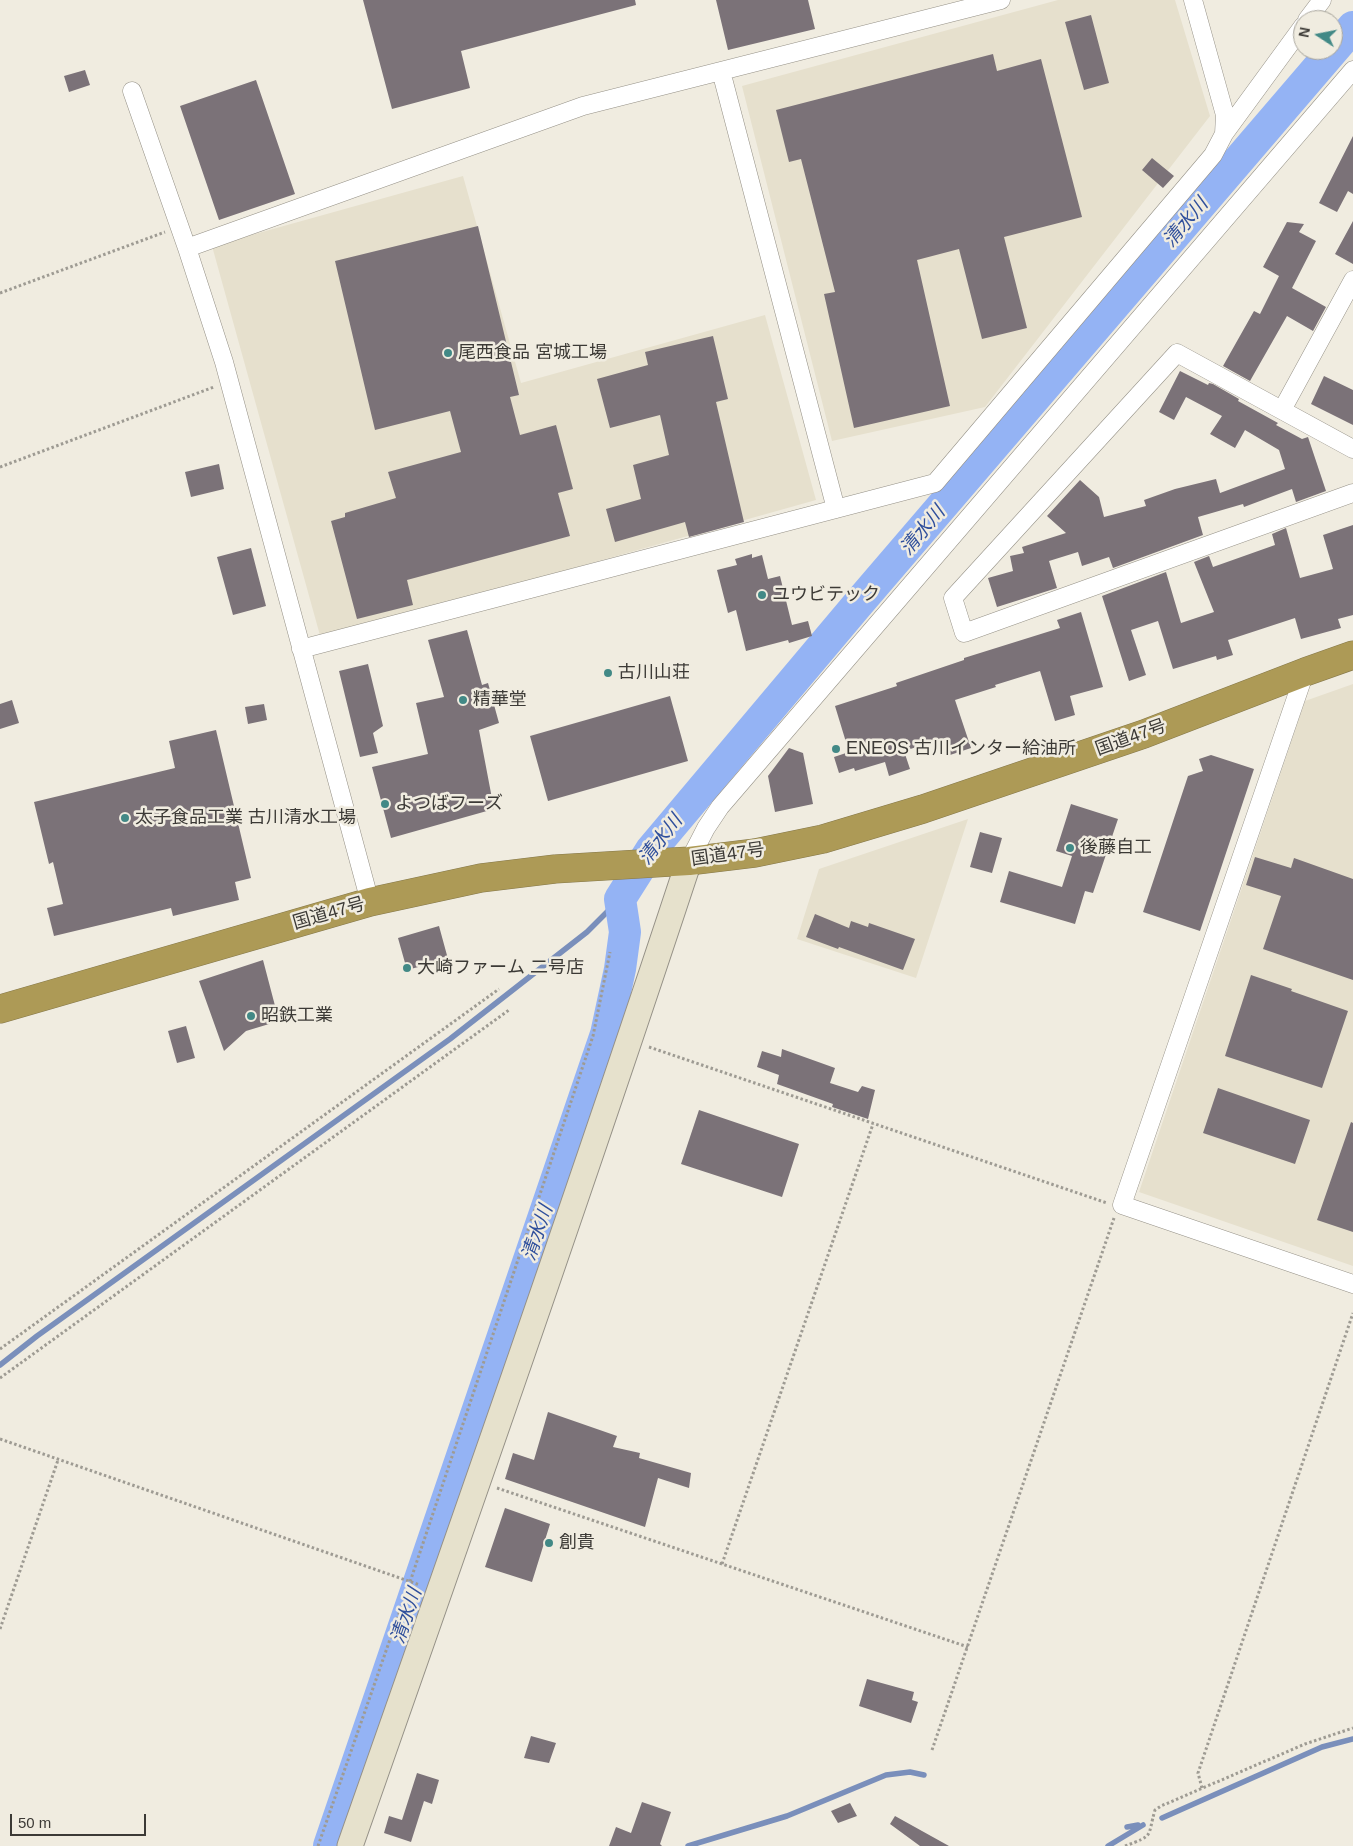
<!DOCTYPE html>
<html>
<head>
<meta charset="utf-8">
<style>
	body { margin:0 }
	#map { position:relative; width:1353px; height:1846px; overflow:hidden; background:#f0ece0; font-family:Helvetica,sans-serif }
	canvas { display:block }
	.north { position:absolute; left:1293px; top:10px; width:50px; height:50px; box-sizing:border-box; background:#f0ece0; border:1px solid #a8a59c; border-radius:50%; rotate:281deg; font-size:14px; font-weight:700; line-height:20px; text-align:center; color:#3c3a36 }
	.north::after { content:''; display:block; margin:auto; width:18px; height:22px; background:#428986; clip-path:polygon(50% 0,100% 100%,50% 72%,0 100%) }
	.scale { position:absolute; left:10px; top:1814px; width:136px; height:22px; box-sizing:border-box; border:2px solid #3c3a36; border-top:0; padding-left:6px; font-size:15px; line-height:18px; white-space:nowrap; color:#3c3a36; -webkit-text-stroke:4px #f0ece0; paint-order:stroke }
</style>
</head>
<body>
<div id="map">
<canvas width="1353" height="1846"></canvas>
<div class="north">N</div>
<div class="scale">50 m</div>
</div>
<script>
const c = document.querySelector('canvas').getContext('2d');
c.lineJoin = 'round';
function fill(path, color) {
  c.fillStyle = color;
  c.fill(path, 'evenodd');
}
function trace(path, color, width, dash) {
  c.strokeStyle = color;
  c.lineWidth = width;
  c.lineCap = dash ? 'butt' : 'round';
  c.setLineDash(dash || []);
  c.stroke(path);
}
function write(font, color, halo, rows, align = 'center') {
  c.font = font + ' Helvetica,"Noto Sans JP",sans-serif';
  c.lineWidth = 5;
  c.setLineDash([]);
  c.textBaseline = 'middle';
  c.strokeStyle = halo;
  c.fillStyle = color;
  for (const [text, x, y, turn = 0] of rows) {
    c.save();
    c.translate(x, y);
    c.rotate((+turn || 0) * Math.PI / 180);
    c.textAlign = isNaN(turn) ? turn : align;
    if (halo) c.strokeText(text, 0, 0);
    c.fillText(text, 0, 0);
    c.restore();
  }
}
const built = new Path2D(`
	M1058,0H1175L1210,116L985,407L832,441L742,86Z
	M463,176L521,383L765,315L816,500L321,639L212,246Z
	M1353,684V1266L1139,1192L1305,701Z
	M968,819L916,978L797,939L819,869Z`);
const stream = new Path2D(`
	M0,1365L37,1336L450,1039L587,932L620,899
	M1162,1818L1322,1747L1353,1739
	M1127,1827L1138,1825
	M688,1846L787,1816L886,1775L910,1772L924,1775
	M1108,1846L1143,1825`);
const river = new Path2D(`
	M329,1846L606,1034L620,969L625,932L620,899L651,850L858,604L1353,27`);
const building = new Path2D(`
	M363,0H635L636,5L461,51L470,88L392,109Z
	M716,0H808L815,29L728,50Z
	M1091,15L1109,83L1084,90L1065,22Z
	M993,54L997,71L1041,59L1082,217L1004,237L1027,328L982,339L959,249L917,260L950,406L854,428L824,294L835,292L801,159L789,162L776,110Z
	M85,70L90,85L69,92L64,76Z
	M256,80L295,194L219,220L180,106Z
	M1353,136V194L1348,191L1337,212L1319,203Z
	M1152,158L1174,176L1163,188L1142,170Z
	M1353,221V264L1335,254Z
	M1287,222L1304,224L1299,232L1316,241L1292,288L1326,307L1313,331L1287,316L1250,381L1223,366L1254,311L1260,314L1279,276L1263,267Z
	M478,226L519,395L510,397L520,435L556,425L573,489L558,493L570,536L407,580L413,605L357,619L331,521L345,517V513L396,498L388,472L461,452L450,411L375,430L335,261Z
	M713,336L728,399L716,402L744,522L689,537L685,522L615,542L606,509L641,499L633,465L669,455L660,415L610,428L597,379L648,365L645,352Z
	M1180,371L1208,385L1209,383L1213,384L1239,399L1238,401L1278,423L1276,425L1302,439L1308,437L1326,491L1296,502L1292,489L1244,507L1243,504L1198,517L1203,535L1113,568L1109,557L1082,566L1078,552L1049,561L1057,588L997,607L988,578L1013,571L1010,556L1024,553L1022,547L1066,533L1047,516L1080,480L1099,497L1104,517L1146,506L1144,500L1175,489L1216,479L1220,493L1285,469L1279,450L1245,430L1235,448L1210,434L1222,416L1186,397L1174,420L1159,412Z
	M1324,376L1353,390V425L1311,404Z
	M219,464L224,489L191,497L185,472Z
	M1353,525V615L1338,619L1341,628L1301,639L1295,618L1228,640L1233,655L1217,660L1216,656L1173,669L1158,621L1131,630L1146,675L1129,681L1102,596L1166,572L1181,623L1214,612L1194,562L1209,556L1213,567L1275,545L1272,534L1286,528L1300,578L1333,569L1323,535Z
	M251,548L266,606L233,615L217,557Z
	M752,554V558L762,555L768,579L780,576L792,625L808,621L812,636L789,643L788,640L746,651L736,610L728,613L717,570L737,565L735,559Z
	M1081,612L1103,687L1070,696L1075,715L1055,721L1040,671L995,685L996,687L955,700L971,748L950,755L945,738L904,751L910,769L889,776L885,762L855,771L854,768L839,773L834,757L849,752L835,706L897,686L896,683L964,660V658L1060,628L1057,620Z
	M467,630L482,685L488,683L499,723L479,730L494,809L391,838L372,767L428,754L416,703L444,697L428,640Z
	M368,664L383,726L373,733L378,753L360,757L339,671Z
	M670,696L688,761L548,801L530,736Z
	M12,700L19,723L0,729V704Z
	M264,704L267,720L248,724L245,707Z
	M216,730L251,878L235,882L239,900L173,916L171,908L54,936L47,908L63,904L53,862L49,864L34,802L175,768L169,741Z
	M789,748L803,753L813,804L775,812L768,776Z
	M1211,755L1254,769L1200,931L1143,912L1188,776L1203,771L1199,759Z
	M1071,804L1118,819L1093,893L1085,891L1075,924L1000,902L1009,871L1062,887L1072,856L1056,851Z
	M980,832L1002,838L992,873L970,867Z
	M1255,857L1291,868L1294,858L1353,879V980L1263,949L1281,896L1246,885Z
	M815,914L849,928L851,921L868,927L869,923L915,939L903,970L839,947L838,949L806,937Z
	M439,926L448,959L407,970L398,938Z
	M263,960L279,1021L246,1031L224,1051L199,981Z
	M1251,975L1292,989L1291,991L1348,1011L1322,1088L1225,1056Z
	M186,1026L195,1058L177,1063L168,1031Z
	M782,1049L835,1068L830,1083L858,1092L862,1086L875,1090L868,1119L832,1107L833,1104L777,1084L779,1075L757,1067L762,1051L781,1057Z
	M1218,1088L1310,1120L1295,1164L1203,1133Z
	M699,1110L799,1144L782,1197L681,1164Z
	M1351,1122L1353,1123V1232L1317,1220Z
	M548,1412L617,1436L613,1447L640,1453L639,1458L691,1473L689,1488L658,1478L645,1527L505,1479L513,1453L534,1460Z
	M505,1508L550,1524L532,1582L485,1567Z
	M867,1679L914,1692L912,1700L918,1702L911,1723L859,1706Z
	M531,1736L556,1743L549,1763L524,1758Z
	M417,1773L439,1780L432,1804L424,1801L411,1842L384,1833L389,1816L402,1820Z
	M642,1802L671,1812L660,1844L662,1846H609L616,1827L631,1833Z
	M850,1803L857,1816L838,1823L831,1811Z
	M895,1816L949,1846H920L890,1824Z`);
const path = new Path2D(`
	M0,293L165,232
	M0,467L214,387
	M649,1047L1107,1203
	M0,1349L499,989
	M0,1378L509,1010
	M0,1439L420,1585
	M497,1488L968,1647
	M722,1564L873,1124
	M0,1629L58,1460
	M932,1750L1114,1218
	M1202,1788L1198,1773L1353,1313
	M318,1846L410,1582L593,1036L610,952
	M1125,1846C1155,1835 1147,1837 1155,1810L1161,1806L1305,1744L1353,1728`);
const street = new Path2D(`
	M1307,20L1322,0
	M721,71L836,509
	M132,91L187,248
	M1224,134L1303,26
	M1282,410L1353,280
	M1353,449L1177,353L953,598L964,633L1353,493
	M301,649L935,483L1213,155L1224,134L1225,115L1193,0
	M1305,672L1122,1205L1353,1284
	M689,861L706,828L720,807L1353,70
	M370,902L224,362L187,248L583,106L1001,0`);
const secondary = new Path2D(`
	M350,1846C465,1519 580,1191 689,861`);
const highway = new Path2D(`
	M0,1009L370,902L481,878L555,869L689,861L755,853L823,839L923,809L1144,734L1305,672L1353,655`);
const markers = [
	[448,353,5,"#428986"],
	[762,595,5,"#428986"],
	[608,673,5,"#428986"],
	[463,700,5,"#428986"],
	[836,749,5,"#428986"],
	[385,804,5,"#428986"],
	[125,818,5,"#428986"],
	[1070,848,5,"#428986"],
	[407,968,5,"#428986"],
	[251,1016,5,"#428986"],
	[549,1543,5,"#428986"]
];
const poiNames = [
	["尾西食品 宮城工場",458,353],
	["ユウビテック",772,595],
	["古川山荘",618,673],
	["精華堂",473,700],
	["ENEOS 古川インター給油所",846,749],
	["よつばフーズ",395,804],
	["太子食品工業 古川清水工場",135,818],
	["後藤自工",1080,848],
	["大崎ファーム 二号店",417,968],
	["昭鉄工業",261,1016],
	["創貴",559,1543]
];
const streetNames = [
	["国道47号",1131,738,-20],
	["国道47号",728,855,-8],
	["国道47号",329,914,-16]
];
const waterNames = [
	["清水川",1186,223,-50],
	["清水川",923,531,-50],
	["清水川",661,840,-52],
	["清水川",538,1233,-71],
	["清水川",407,1616,-71]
];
fill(built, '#e6e0cd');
trace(stream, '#7a8fbb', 5.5);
trace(river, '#94b3f4', 32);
fill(building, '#7b7278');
trace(street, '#959187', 19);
trace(secondary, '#959187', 27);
trace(highway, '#85784b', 29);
trace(path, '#9e9b93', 3, [2.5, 2.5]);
trace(street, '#fff', 18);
trace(secondary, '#e6e1cc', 25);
trace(highway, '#ad9a56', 28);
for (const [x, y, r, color] of markers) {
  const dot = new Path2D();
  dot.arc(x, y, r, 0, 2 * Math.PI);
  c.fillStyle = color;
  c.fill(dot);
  trace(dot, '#f0ece0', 2);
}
write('18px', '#3c3a36', '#f0ece0', poiNames, 'left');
write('18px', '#3c3a36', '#f0ece0', streetNames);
write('italic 19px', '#2f4f9c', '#f0ece0', waterNames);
</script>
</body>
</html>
